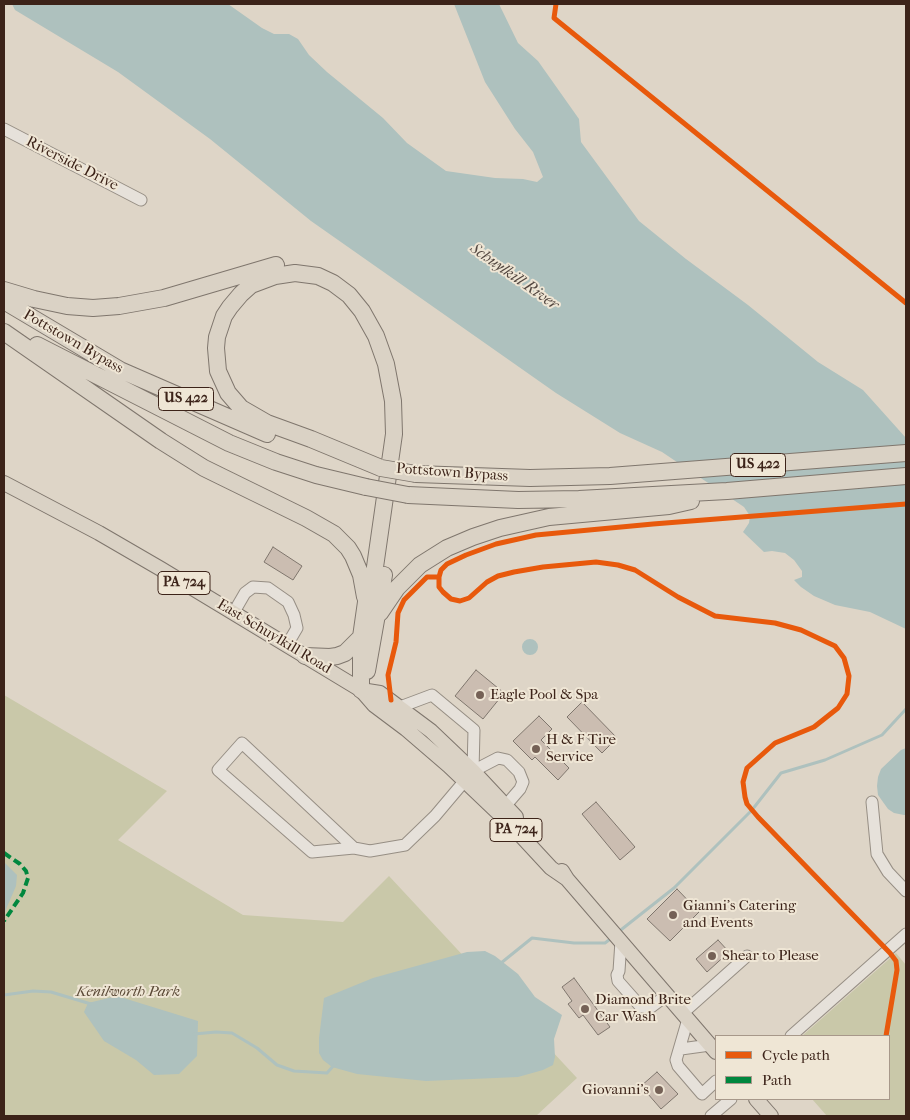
<!DOCTYPE html>
<meta charset="utf-8">
<style>
body{margin:0}
#map{position:relative;width:910px;height:1120px;overflow:hidden;background:#ded5c7;font-family:"IM FELL French Canon",serif}
canvas{display:block}
.frame{position:absolute;inset:0;border:5px solid #3c2319;pointer-events:none}
.legend{position:absolute;left:715px;top:1035px;width:175px;height:65px;box-sizing:border-box;background:#efe6d5;border:1px solid #a7988a;margin:0;padding:6px 9px;list-style:none;font-size:15px;color:#3c2319}
.legend li{display:flex;align-items:center;gap:10px;height:25px}
.legend b{width:25px;border:1px solid #a7988a}
</style>
<div id="map">
<canvas width="910" height="1120"></canvas>
<div class="frame"></div>
<ul class="legend">
<li><b style="height:6px;background:#e8590c"></b>Cycle path</li>
<li><b style="height:6px;background:#00873e"></b>Path</li>
</ul>
</div>
<script>
const context = document.querySelector('canvas').getContext('2d');
context.lineJoin = 'round';
function fill(path, color) {
  context.fillStyle = color;
  context.fill(path, 'evenodd');
}
function shape(rows) {
  const path = new Path2D();
  for (const r of rows) {
    if (r.length === 3) {
      path.moveTo(r[0] + r[2], r[1]);
      path.arc(r[0], r[1], r[2], 0, 2 * Math.PI);
      continue;
    }
    path.moveTo(r[0], r[1]);
    for (let i = 2; i < r.length; i += 2) path.lineTo(r[i], r[i + 1]);
  }
  return path;
}
function stroke(path, color, width, dash) {
  context.strokeStyle = color;
  context.lineWidth = width;
  context.lineCap = dash ? 'butt' : 'round';
  context.setLineDash(dash || []);
  context.stroke(path);
}
function write(font, color, halo, rows, align = 'center') {
  context.font = font + ' "IM FELL French Canon",serif';
  context.lineWidth = 4;
  context.setLineDash([]);
  context.textBaseline = 'middle';
  context.strokeStyle = halo;
  context.fillStyle = color;
  for (const [text, x, y, turn = 0] of rows) {
    context.save();
    context.translate(x, y);
    context.rotate((+turn || 0) * Math.PI / 180);
    context.textAlign = isNaN(turn) ? turn : align;
    if (halo) context.strokeText(text, 0, 0);
    context.fillText(text, 0, 0);
    context.restore();
  }
}
const green = shape([
 [4,695,167,791,118,840,243,915,343,922,389,876,577,1078,536,1116,4,1116],
 [896,953,906,965,906,1116,827,1116,812,1099,889,1099,889,1036,802,1036]
]);
const water = shape([
 [12,4,228,4,262,28,274,34,289,34,298,39,309,55,327,72,383,118,407,143,446,171,495,178,523,179,537,182,543,177,533,152,515,129,485,82,454,4,499,4,518,43,538,61,579,119,581,142,639,221,686,259,748,305,818,362,863,390,906,438,906,629,870,612,835,605,814,596,801,587,794,580,802,577,802,571,794,560,785,553,772,551,764,552,743,532,749,523,750,516,744,507,662,452,620,433,556,393,311,221,210,139,118,72,15,10],
 [530,647,8],
 [906,748,906,815,904,815,894,813,888,809,878,795,877,786,878,777,881,769,901,750],
 [4,862,17,875,16,886,4,914],
 [485,951,495,956,518,974,535,997,562,1015,554,1039,555,1057,553,1065,543,1070,518,1077,426,1081,357,1074,332,1067,323,1060,319,1053,319,1038,324,998,373,978,467,952],
 [117,996,198,1021,197,1056,179,1074,154,1075,136,1060,104,1041,84,1012,88,1003]
]);
const stream = shape([
 [617,933,674,888,752,810,781,773,825,760,882,735,906,709],
 [501,963,532,938,574,943,605,943,613,937],
 [4,995,33,991,51,992,91,1004],
 [194,1034,216,1032,232,1033,257,1048,277,1065,294,1071,327,1073,335,1064]
]);
const building = shape([
 [273,547,302,566,293,580,264,562,273,547],
 [476,670,504,693,483,719,455,696,476,670],
 [582,702,617,738,602,753,567,717,582,702],
 [539,716,552,729,541,740,569,768,558,780,535,757,532,760,513,741,539,716],
 [596,802,635,847,620,860,582,814,596,802],
 [677,889,699,912,670,941,647,919,677,889],
 [718,940,729,952,707,972,696,959,718,940],
 [574,978,610,1027,598,1035,583,1015,579,1018,568,1004,572,1001,562,987,574,978],
 [657,1072,678,1094,661,1109,641,1086,657,1072]
]);
const minor = shape([
 [4,129,141,200],
 [234,612,245,593,253,587,268,588,288,602,294,615,297,628,287,645],
 [400,707,432,695,474,730,473,771],
 [872,802,877,854,888,872,906,891],
 [354,848,312,852,218,770,242,743,354,848,370,851,405,845,435,816,473,771,498,758,507,760,519,772,523,782,520,789,501,811],
 [621,941,619,971,617,975,618,981,641,1007,651,1007,667,995],
 [683,1013,747,956],
 [688,1019,676,1060,678,1066,702,1094,716,1081],
 [791,1036,906,934],
 [681,1049,710,1045],
 [711,1116,731,1099]
]);
const major = shape([
 [4,483,99,533,161,569,361,690,374,705,406,729,449,766,513,827,551,868,567,879],
 [361,690,380,693,431,731,473,771,516,817],
 [562,871,567,879,716,1052],
 [756,1099,771,1116]
]);
const highway = shape([
 [4,290,34,299,67,306,93,308,119,306,164,298,276,265],
 [4,301,120,370,267,434],
 [4,332,161,441,204,468,306,518,334,534,348,548,353,556,361,575,365,597],
 [37,345,229,443,276,462,316,475,366,487],
 [416,474,530,478,610,476,906,453],
 [408,495,518,500,579,499,727,491,906,476],
 [380,613,397,588,420,565,447,548,473,537,500,528,549,517,669,506,691,501],
 [305,656,330,657,337,656,345,653,361,637],
 [367,671,384,575],
 [361,690,361,637,366,602,372,588,394,434,393,401,386,364,376,336,362,311,349,295,333,283,318,276,295,273,275,276,251,285,241,294,230,307,224,316,217,337,216,348,218,371,228,393,241,408,267,423,311,439,381,468]
]);
const highwayBridge = shape([
 [381,468,416,474],
 [366,487,408,495]
]);
const quiet = shape([
 [4,853,20,864,26,871,28,878,23,893,4,921]
]);
const cycleway = shape([
 [556,4,554,18,906,303],
 [391,700,388,675,396,642,398,613,404,600,427,577,439,577],
 [886,1036,897,970,896,961,890,953,758,817,747,804,745,797,743,782,747,768,775,743,814,727,838,708,847,694,849,676,844,658,835,646,801,630,775,623,715,616,678,597,635,570,618,565,596,562,543,567,514,572,498,576,487,582,469,598,460,601,451,599,443,592,439,587,439,577,441,570,447,564,466,555,496,544,536,535,653,524,906,504]
]);
const markers = [
 [480,695,5,"#756156"],
 [536,749,5,"#756156"],
 [673,915,5,"#756156"],
 [712,956,5,"#756156"],
 [585,1009,5,"#756156"],
 [659,1090,5,"#756156"]
];
const shields = [
 [186,399,55],
 [758,465,55],
 [184,583,52],
 [516,830,52]
];
const shieldNames = [
 ["US 422",186,399],
 ["US 422",758,465],
 ["PA 724",184,583],
 ["PA 724",516,830]
];
const streetNames = [
 ["Riverside Drive",72,164,27],
 ["Pottstown Bypass",73,342,30],
 ["Pottstown Bypass",452,473,4],
 ["East Schuylkill Road",274,637,31]
];
const poiNames = [
 ["Eagle Pool & Spa",490,695],
 ["H & F Tire",546,740],
 ["Service",546,757],
 ["Gianni’s Catering",683,906],
 ["and Events",683,923],
 ["Shear to Please",722,956],
 ["Diamond Brite",595,1000],
 ["Car Wash",595,1017],
 ["Giovanni’s",649,1090,"right"]
];
const parkNames = [
 ["Kenilworth Park",128,992]
];
const waterNames = [
 ["Schuylkill River",514,277,35]
];
fill(green, '#c9c8a9');
fill(water, '#aec1be');
stroke(stream, '#aec1be', 3);
fill(building, '#cbbdb1');
stroke(building, '#7f766d', 1);
stroke(minor, '#968e84', 13);
stroke(major, '#7f766d', 16);
stroke(highway, '#7f766d', 18);
stroke(minor, '#e6e1da', 11);
stroke(major, '#dad2c5', 14);
stroke(highway, '#dad2c5', 16);
stroke(highwayBridge, '#7f766d', 18, []);
stroke(highwayBridge, '#dad2c5', 16);
stroke(quiet, '#00873e', 4, [8, 4]);
stroke(cycleway, '#e8590c', 5);
for (const [x, y, r, color] of markers) {
  const dot = new Path2D();
  dot.arc(x, y, r, 0, 2 * Math.PI);
  context.fillStyle = color;
  context.fill(dot);
  stroke(dot, '#efe6d5', 2);
}
for (const [x, y, w] of shields) {
  const box = new Path2D();
  box.roundRect(x - w / 2, y - 11.5, w, 23, 4);
  context.fillStyle = '#efe6d5';
  context.fill(box);
  stroke(box, '#3c2319', 1);
}
write('bold 14px', '#3c2319', null, shieldNames);
write('15px', '#3c2319', '#efe6d5', streetNames);
write('15px', '#3c2319', '#efe6d5', poiNames, 'left');
write('italic 15px', '#5b4a37', '#efe6d5', parkNames);
write('italic 16px', '#544841', '#efe6d5', waterNames);
</script>
